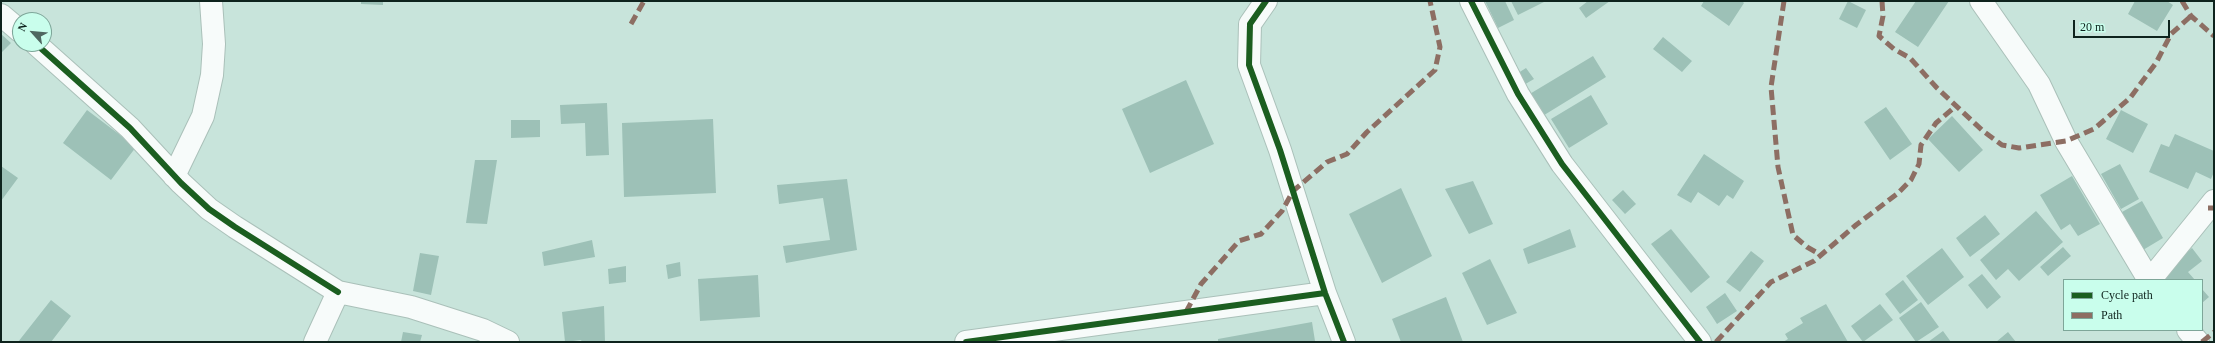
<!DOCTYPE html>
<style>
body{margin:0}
#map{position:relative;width:2215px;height:343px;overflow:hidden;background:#c8e4db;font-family:Georgia,serif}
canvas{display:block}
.frame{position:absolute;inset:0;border:2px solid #0e231d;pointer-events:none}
.legend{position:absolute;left:2063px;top:279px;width:140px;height:52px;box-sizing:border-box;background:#c9feec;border:1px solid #7ea699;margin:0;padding:5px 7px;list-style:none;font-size:12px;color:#0e231d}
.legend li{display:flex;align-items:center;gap:8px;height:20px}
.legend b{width:20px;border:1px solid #7ea699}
.north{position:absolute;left:12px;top:12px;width:40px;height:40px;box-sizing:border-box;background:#c9feec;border:1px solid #7ea699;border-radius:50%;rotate:297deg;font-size:11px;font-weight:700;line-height:16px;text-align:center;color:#0e231d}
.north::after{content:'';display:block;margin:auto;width:14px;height:18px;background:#4f6760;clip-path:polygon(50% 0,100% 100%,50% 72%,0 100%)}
.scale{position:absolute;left:2073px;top:20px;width:97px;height:18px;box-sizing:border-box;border:2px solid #0e231d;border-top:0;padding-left:5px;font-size:12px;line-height:14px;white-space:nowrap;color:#0e231d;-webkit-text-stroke:3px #c9feec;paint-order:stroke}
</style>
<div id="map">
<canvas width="2215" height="343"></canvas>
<div class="frame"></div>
<ul class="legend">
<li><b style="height:5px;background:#1b5e20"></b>Cycle path</li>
<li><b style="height:5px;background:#8d6e63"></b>Path</li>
</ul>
<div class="north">N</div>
<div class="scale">20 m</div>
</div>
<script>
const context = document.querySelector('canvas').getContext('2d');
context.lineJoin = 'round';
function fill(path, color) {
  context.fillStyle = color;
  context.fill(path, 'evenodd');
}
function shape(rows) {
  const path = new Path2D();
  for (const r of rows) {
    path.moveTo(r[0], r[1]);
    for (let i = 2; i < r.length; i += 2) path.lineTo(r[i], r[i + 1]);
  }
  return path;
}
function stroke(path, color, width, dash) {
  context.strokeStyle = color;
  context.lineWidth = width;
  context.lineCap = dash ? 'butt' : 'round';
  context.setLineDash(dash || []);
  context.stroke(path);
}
const building = shape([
 [361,1,383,1,383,5,361,4],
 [1485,1,1505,1,1514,20,1498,28],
 [1511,1,1546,1,1518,15],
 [1588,1,1610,1,1586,18,1579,8],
 [1704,1,1742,1,1744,3,1729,26,1701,6],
 [1848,1,1866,10,1857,28,1839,19],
 [1916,1,1949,1,1918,47,1895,32],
 [2135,1,2167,1,2173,5,2157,31,2128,14],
 [1,34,11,43,1,53],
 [1663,37,1692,61,1682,72,1653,49],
 [1593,56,1606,77,1541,117,1528,95],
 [1526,68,1534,79,1522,86,1515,75],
 [1186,80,1214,144,1150,173,1122,109],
 [1591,95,1608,124,1569,148,1551,119],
 [607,103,609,155,586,156,585,123,561,124,560,105],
 [1886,107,1912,144,1890,160,1864,122],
 [87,110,136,147,111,180,63,143],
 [2121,110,2148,124,2133,153,2106,139],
 [1952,116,1983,150,1959,172,1928,139],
 [713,119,716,193,624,197,622,123],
 [511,120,540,120,540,137,511,138],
 [2175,134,2214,151,2214,172,2211,179,2196,172,2188,189,2149,172,2161,144,2169,147],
 [1704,154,1744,181,1733,199,1727,195,1719,206,1698,192,1691,203,1677,195],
 [475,160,497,160,487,224,466,223],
 [2120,164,2139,199,2121,209,2101,174],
 [1,166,18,178,1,201],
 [2072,176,2100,224,2078,236,2070,224,2061,230,2040,195],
 [847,179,857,250,786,263,783,246,830,240,823,198,779,204,777,185],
 [1473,181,1493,224,1469,234,1445,189],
 [1401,188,1432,256,1382,283,1349,214],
 [1623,190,1636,204,1625,214,1612,200],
 [2142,201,2163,238,2143,250,2122,212],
 [2036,211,2063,242,2019,281,2008,269,1996,280,1980,260],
 [1985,215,2000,234,1970,257,1956,238],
 [1570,229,1576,247,1528,264,1523,249],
 [1671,229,1710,277,1691,293,1651,244],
 [592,240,595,257,544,266,542,252],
 [2063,247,2071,256,2048,276,2040,267],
 [1942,248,1964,277,1928,305,1906,276],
 [2192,248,2202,261,2188,272,2195,280,2163,280,2159,275],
 [1751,251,1764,261,1740,292,1726,282],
 [420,253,439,256,431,295,413,291],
 [1490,259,1517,313,1487,325,1462,273],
 [680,262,681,276,668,279,666,265],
 [626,266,626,282,609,284,608,269],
 [1982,274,2001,297,1987,309,1968,285],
 [758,275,760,317,700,321,698,279],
 [1903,280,1918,300,1900,314,1885,294],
 [2202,289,2209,297,2202,303],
 [1725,293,1737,311,1717,324,1706,307],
 [1446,297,1463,342,1401,342,1392,319],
 [51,300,71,316,51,342,18,342],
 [1921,302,1939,327,1916,342,1899,318],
 [1826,304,1848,342,1783,342,1788,339,1785,334,1803,323,1800,318],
 [1880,304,1893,320,1863,342,1851,326],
 [604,306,605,342,582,342,581,340,565,342,562,312],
 [1312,322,1315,341,1218,342,1218,339],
 [1943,331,1951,342,1928,342],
 [403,332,422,335,420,342,401,342],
 [2008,332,2016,342,1996,342]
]);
const minor = shape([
 [1266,1,1250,24,1249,65,1280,150,1325,293,1344,342],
 [1471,1,1518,94,1562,164,1700,342],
 [1981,1,2039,84,2066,141,2149,280],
 [1,15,20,31],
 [36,44,130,128,181,183,209,209,235,227,338,292],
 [174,176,203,116,212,75,214,44,211,1],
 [2150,280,2214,201],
 [2188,330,2198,342],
 [315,342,338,292,411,307,483,330,508,342],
 [966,342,1325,293]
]);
const quiet = shape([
 [1784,1,1771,87,1778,167,1793,235,1807,247,1821,255],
 [1882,1,1883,16,1879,36,1894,49,1910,58,1937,88,1983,131,2002,145,2019,148,2066,141,2094,129,2130,98,2156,63,2171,34,2191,16],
 [2182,1,2191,16,2214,36],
 [631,24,644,1],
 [2208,208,2214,208],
 [1186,312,1201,284,1239,241,1261,234,1282,211,1293,191,1327,162,1347,154,1367,132,1435,70,1440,47,1430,1],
 [1716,342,1771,282,1814,261,1856,225,1897,194,1911,180,1919,164,1921,145,1936,123,1956,106],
 [2202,342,2214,332]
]);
const cycleway = shape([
 [1266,1,1250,24,1249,65,1280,150,1325,293,1344,342],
 [1471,1,1518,94,1562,164,1700,342],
 [36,44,130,128,181,183,209,209,235,227,338,292],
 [966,342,1325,293]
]);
fill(building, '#9dc1b7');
stroke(minor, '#aac0b9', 24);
stroke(minor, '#f7fbfa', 22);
stroke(quiet, '#8d6e63', 5, [10, 5]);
stroke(cycleway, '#1b5e20', 6);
</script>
